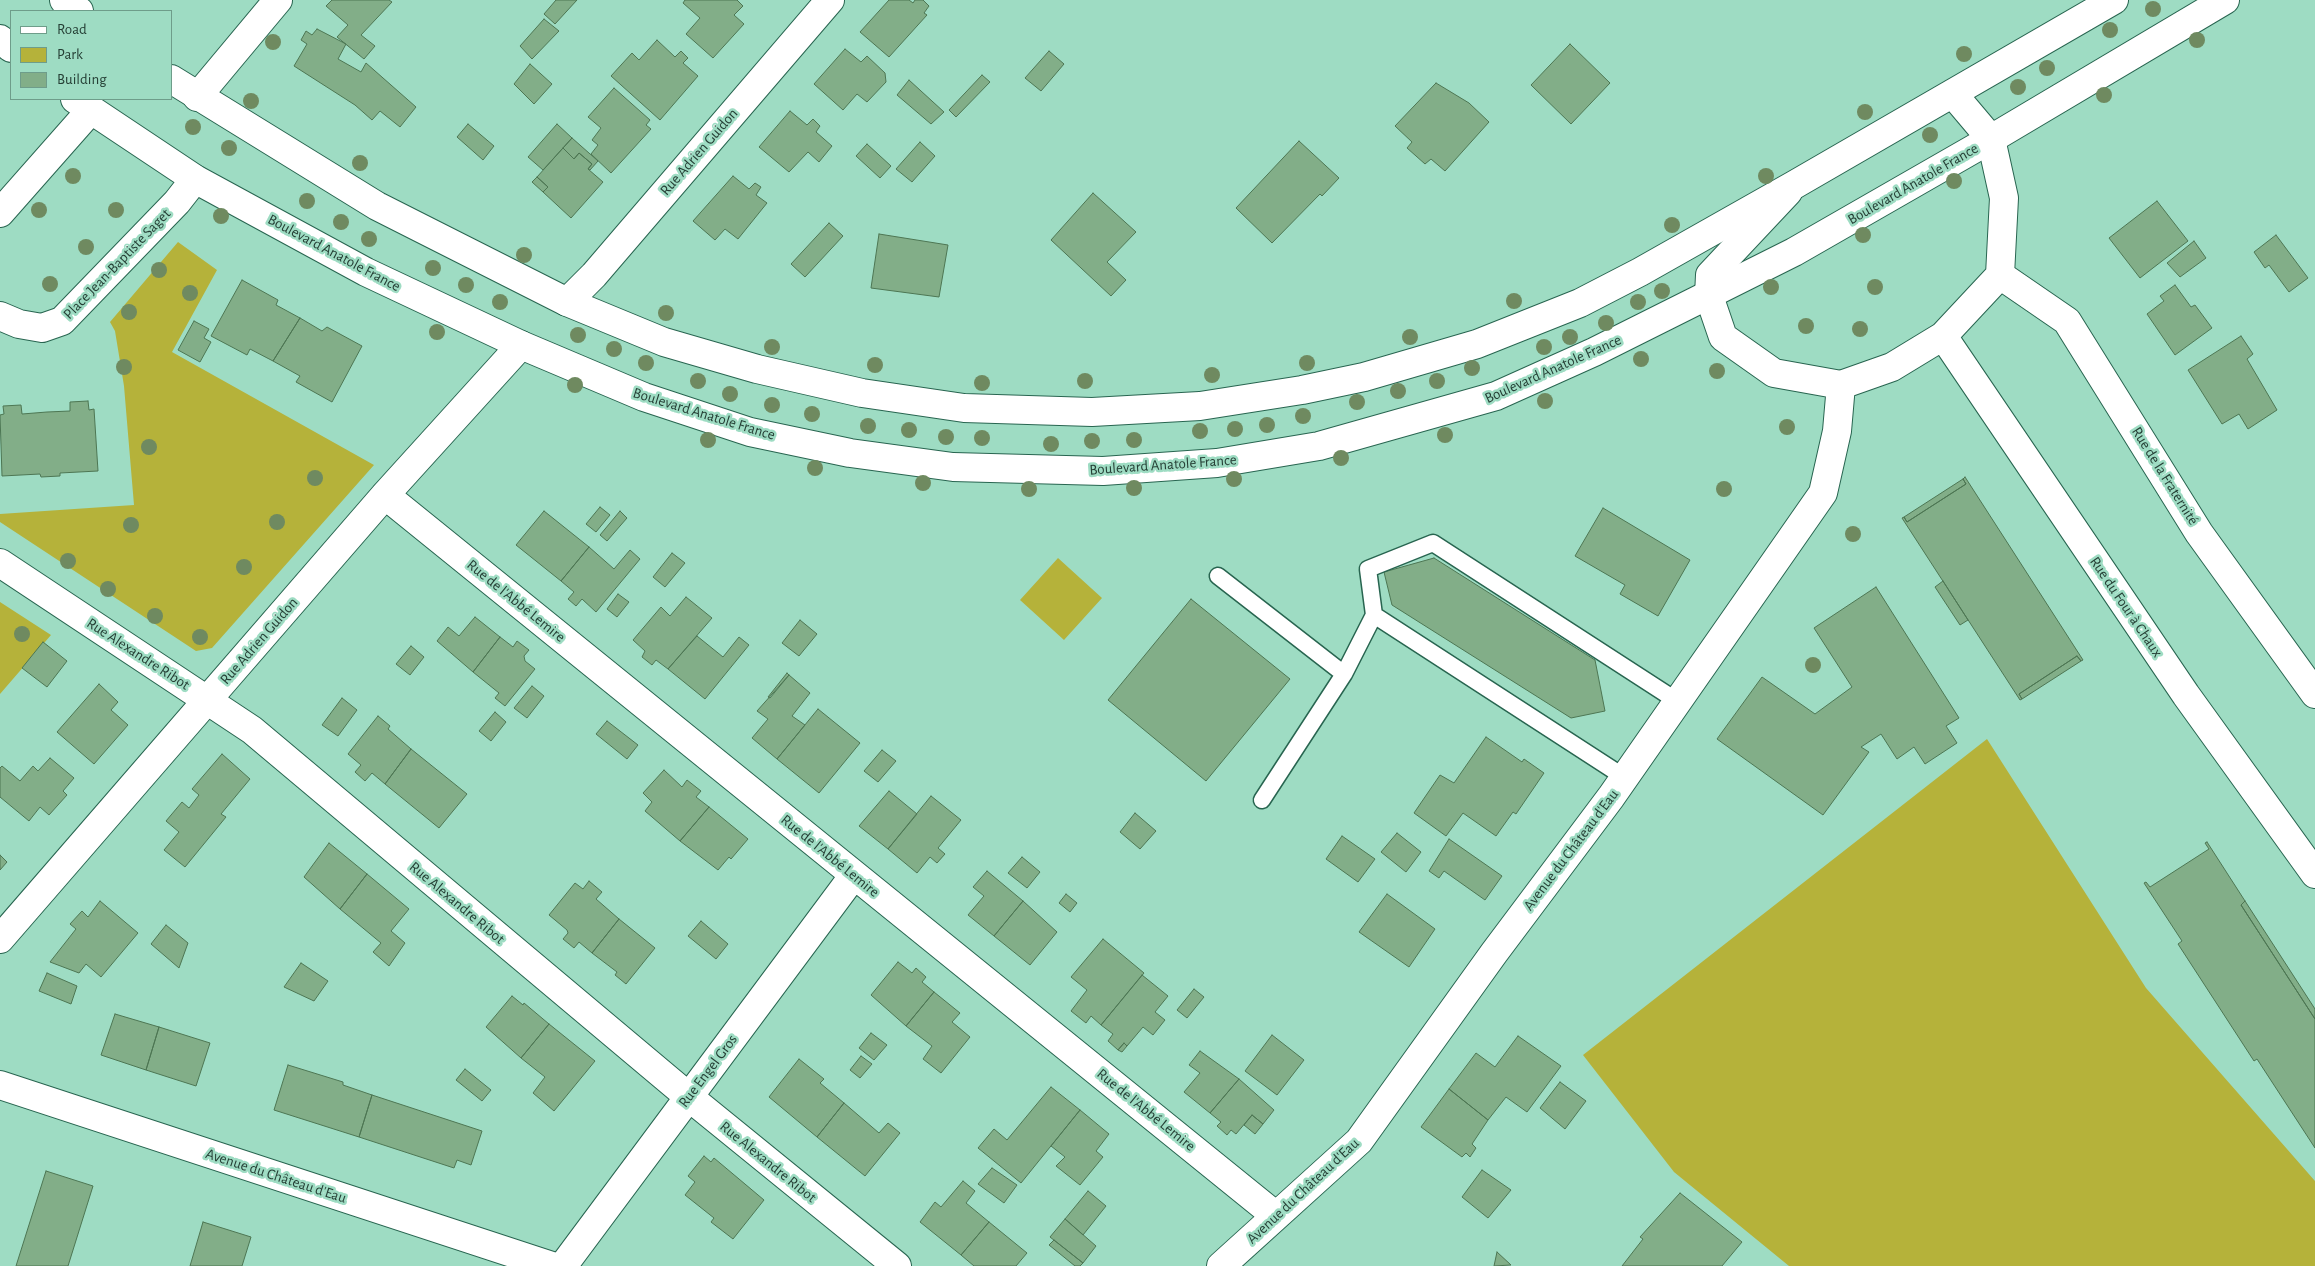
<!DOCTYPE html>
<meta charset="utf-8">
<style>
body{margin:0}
#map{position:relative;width:2315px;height:1266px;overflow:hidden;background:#9edcc3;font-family:"Alegreya Sans",sans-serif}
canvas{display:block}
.legend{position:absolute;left:10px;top:10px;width:162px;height:90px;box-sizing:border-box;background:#9edcc3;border:1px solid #6e9d8a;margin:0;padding:6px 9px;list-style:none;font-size:15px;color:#253f35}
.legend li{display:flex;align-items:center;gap:10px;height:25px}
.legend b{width:25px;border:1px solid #6e9d8a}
</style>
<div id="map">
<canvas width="2315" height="1266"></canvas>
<ul class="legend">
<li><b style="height:6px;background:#fff"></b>Road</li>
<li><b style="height:14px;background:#b5b23a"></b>Park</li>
<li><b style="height:14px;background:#82ae88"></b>Building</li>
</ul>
</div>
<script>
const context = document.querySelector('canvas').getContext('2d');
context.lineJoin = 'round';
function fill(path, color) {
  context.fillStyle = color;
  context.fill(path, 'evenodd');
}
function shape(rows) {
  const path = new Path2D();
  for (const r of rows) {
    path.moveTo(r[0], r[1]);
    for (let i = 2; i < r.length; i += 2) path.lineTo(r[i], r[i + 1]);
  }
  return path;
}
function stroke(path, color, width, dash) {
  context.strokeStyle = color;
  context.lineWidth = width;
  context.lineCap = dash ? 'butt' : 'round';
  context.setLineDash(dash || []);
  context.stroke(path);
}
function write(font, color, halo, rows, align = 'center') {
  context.font = font + ' "Alegreya Sans",sans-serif';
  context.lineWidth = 5;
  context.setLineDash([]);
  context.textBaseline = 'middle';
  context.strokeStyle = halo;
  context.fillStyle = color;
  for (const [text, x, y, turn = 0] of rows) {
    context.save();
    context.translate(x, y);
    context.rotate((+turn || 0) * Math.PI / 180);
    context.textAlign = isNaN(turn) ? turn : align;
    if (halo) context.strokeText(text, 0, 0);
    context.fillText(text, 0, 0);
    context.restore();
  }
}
const green = shape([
 [178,242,217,270,172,352,374,465,212,648,196,651,0,522,0,514,134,505,124,386,115,331,110,322],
 [1058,558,1102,598,1064,640,1020,600],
 [0,602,51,635,0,694],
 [1987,739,2146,988,2315,1181,2315,1266,1789,1266,1674,1172,1583,1055]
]);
const building = shape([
 [332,0,389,0,392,2,361,35,375,46,364,59,337,37,348,25,326,6,332,0],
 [556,0,577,0,555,24,544,14,556,0],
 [685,0,737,0,743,6,734,15,744,24,713,58,686,34,700,18,683,3,685,0],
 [889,0,909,0,913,3,915,0,923,0,929,6,924,13,927,15,889,57,860,32,889,0],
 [544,19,559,31,532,59,520,46,544,19],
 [317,29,346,44,338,59,361,72,366,63,416,107,400,127,380,111,372,120,355,105,294,66,307,44,301,40,306,31,312,35,317,29],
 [657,40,675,57,681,51,688,58,683,63,698,76,660,120,611,76,632,53,639,60,657,40],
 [1570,44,1610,83,1571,124,1531,85,1570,44],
 [845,49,861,62,867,56,885,73,886,82,867,102,857,94,843,110,814,84,845,49],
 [1049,51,1064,64,1041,91,1025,78,1049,51],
 [530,64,552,84,534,104,514,84,530,64],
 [982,75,990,82,956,117,949,110,982,75],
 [909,80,944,112,931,124,897,95,909,80],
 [1436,83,1469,103,1489,122,1445,171,1431,159,1425,164,1407,148,1412,142,1395,126,1436,83],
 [614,88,650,120,646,125,651,129,611,173,591,154,598,145,592,140,601,128,588,117,614,88],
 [790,111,807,125,813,119,820,126,816,132,832,146,819,162,808,152,789,172,759,147,790,111],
 [468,124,494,146,483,160,457,137,468,124],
 [557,124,572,138,543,170,528,157,557,124],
 [572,138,598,161,590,170,588,169,592,164,579,153,574,159,563,148,572,138],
 [1299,141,1339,178,1322,196,1320,194,1272,243,1236,208,1299,141],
 [920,142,935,156,912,182,896,169,920,142],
 [867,144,891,166,880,178,856,156,867,144],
 [563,148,574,159,579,153,592,164,588,169,603,182,571,218,543,192,548,187,537,177,563,148],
 [733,176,749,189,755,183,761,187,756,195,767,203,738,239,725,229,715,240,693,221,733,176],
 [537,177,548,187,543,192,532,182,537,177],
 [1093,193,1136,232,1107,262,1126,280,1111,296,1051,240,1093,193],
 [2157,201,2188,241,2140,278,2109,238,2157,201],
 [829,223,843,236,805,277,791,264,829,223],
 [879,234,948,245,939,297,871,288,879,234],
 [2276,235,2308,278,2289,292,2269,265,2265,268,2254,252,2276,235],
 [2194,241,2206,258,2180,277,2167,263,2194,241],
 [242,280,278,300,276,305,300,318,273,361,250,349,247,355,211,336,242,280],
 [2175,285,2191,307,2195,305,2212,328,2175,355,2147,314,2164,301,2160,296,2175,285],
 [300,318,322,331,327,327,362,346,332,402,296,382,300,376,273,361,300,318],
 [194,321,209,329,204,338,211,342,200,362,178,350,194,321],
 [2241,336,2253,354,2247,359,2277,410,2248,429,2239,414,2222,424,2188,370,2241,336],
 [88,401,89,410,94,409,98,471,60,473,60,476,41,477,40,474,2,476,0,415,4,414,3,406,21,405,22,414,47,412,70,411,70,402,88,401],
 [1965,477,2083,660,2081,661,2077,656,2019,694,2022,699,2020,700,1902,518,1904,517,1907,522,1966,484,1963,479,1965,477],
 [1963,479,1966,484,1907,522,1904,517,1963,479],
 [600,507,610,515,596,532,586,524,600,507],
 [1603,508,1690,560,1658,616,1620,594,1625,585,1575,556,1603,508],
 [544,511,589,547,561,581,516,545,544,511],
 [620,511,627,518,607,541,600,535,620,511],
 [589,547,614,569,630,550,640,559,596,612,582,599,576,606,568,599,574,592,561,581,589,547],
 [672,553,685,563,665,587,653,577,672,553],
 [1434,558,1595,660,1605,711,1571,718,1392,605,1384,572,1434,558],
 [1943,581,1968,620,1960,625,1935,587,1943,581],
 [1876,587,1959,718,1946,726,1957,743,1925,764,1914,747,1897,759,1881,734,1861,747,1869,752,1823,815,1717,739,1762,677,1815,714,1852,687,1814,628,1876,587],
 [618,594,629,602,617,617,607,609,618,594],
 [686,597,712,618,668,669,656,660,652,665,642,657,645,651,633,640,661,607,670,616,686,597],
 [1191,599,1290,679,1206,781,1108,700,1191,599],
 [475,617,500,637,473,672,437,641,448,627,459,636,475,617],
 [800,620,817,634,799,656,782,643,800,620],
 [697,636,723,657,739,637,749,645,705,699,668,669,697,636],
 [500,637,513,647,517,641,529,650,524,656,525,661,535,669,505,706,495,698,499,693,473,672,500,637],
 [43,642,67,661,47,687,22,668,43,642],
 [411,646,424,657,410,675,396,664,411,646],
 [2077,656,2081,661,2022,699,2019,694,2077,656],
 [787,673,789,675,770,698,768,697,787,673],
 [789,675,810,693,792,716,805,725,777,759,752,738,768,719,757,711,789,675],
 [99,684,118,702,111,710,128,725,94,764,57,732,99,684],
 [532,686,544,696,527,718,514,708,532,686],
 [342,698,357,710,338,736,322,725,342,698],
 [818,709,860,743,819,793,777,759,818,709],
 [495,712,506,722,491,741,479,731,495,712],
 [378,716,390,726,388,729,411,749,385,784,372,773,365,781,355,772,361,765,348,754,378,716],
 [607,721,638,745,627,759,596,734,607,721],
 [1486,737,1522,762,1524,759,1544,773,1516,814,1513,812,1496,836,1463,813,1446,836,1414,813,1440,775,1454,783,1486,737],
 [411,749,467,794,439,828,385,784,411,749],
 [882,750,896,761,878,782,864,771,882,750],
 [222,754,250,779,221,814,226,817,185,867,164,850,179,832,166,821,182,802,189,808,199,795,192,789,222,754],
 [50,758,74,778,63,791,67,795,49,815,40,807,29,821,0,797,0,768,2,766,20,781,33,766,38,771,50,758],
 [664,770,682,787,687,780,701,791,696,797,709,807,680,841,645,811,652,802,643,793,664,770],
 [889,791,917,814,888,849,859,826,889,791],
 [931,796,961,820,938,848,945,854,937,863,930,857,917,873,888,849,931,796],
 [709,807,748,839,731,859,729,857,718,870,680,841,709,807],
 [1135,813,1156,831,1140,849,1120,832,1135,813],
 [1397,833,1421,852,1406,872,1381,852,1397,833],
 [1342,836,1375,859,1358,882,1326,859,1342,836],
 [1449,839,1502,876,1485,900,1444,871,1439,878,1429,871,1449,839],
 [2207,842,2245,901,2241,905,2315,1019,2315,1148,2257,1059,2254,1061,2178,944,2182,941,2144,883,2146,882,2150,887,2209,849,2205,843,2207,842],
 [329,843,367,874,340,909,304,877,329,843],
 [0,855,7,862,0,870,0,855],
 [1022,857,1040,872,1027,888,1008,873,1022,857],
 [987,871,1023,901,994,936,968,915,984,896,973,887,987,871],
 [367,874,409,909,391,931,405,943,389,966,373,952,381,943,340,909,367,874],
 [589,881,602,892,596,899,619,919,592,953,579,942,574,948,563,939,568,933,567,930,549,915,575,883,583,889,589,881],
 [1066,894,1077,903,1070,912,1059,903,1066,894],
 [1387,894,1435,929,1409,967,1359,932,1387,894],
 [100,901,138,933,101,977,86,964,79,973,50,962,76,929,70,924,82,911,88,917,100,901],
 [1023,901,1057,932,1030,965,994,936,1023,901],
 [2245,901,2315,1009,2315,1019,2241,905,2245,901],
 [619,919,655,948,626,984,615,975,617,972,592,953,619,919],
 [701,921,728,944,716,959,688,936,701,921],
 [166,925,188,943,179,968,151,944,166,925],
 [1103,939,1144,973,1101,1025,1091,1016,1086,1023,1071,1011,1087,990,1071,977,1103,939],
 [898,962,912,973,916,968,926,977,922,982,934,992,906,1026,871,995,898,962],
 [301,963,328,981,314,1001,284,987,301,963],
 [47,973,77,986,71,1004,39,991,47,973],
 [1142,975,1168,996,1155,1012,1165,1020,1153,1035,1143,1027,1127,1046,1124,1043,1118,1050,1108,1041,1113,1034,1101,1025,1142,975],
 [1194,989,1204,997,1187,1018,1177,1010,1194,989],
 [934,992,960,1013,952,1022,970,1037,941,1073,923,1059,932,1046,906,1026,934,992],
 [512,996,523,1005,524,1003,549,1024,521,1058,486,1027,512,996],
 [115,1014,159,1027,146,1070,101,1055,115,1014],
 [549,1024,595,1061,554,1111,533,1093,545,1077,521,1058,549,1024],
 [159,1027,210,1043,196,1086,146,1070,159,1027],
 [871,1033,887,1045,874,1060,859,1048,871,1033],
 [1272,1035,1304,1060,1277,1095,1245,1071,1272,1035],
 [1518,1036,1561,1066,1527,1112,1506,1097,1488,1120,1449,1089,1476,1053,1495,1067,1518,1036],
 [1124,1043,1127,1046,1122,1052,1118,1050,1124,1043],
 [1200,1051,1239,1079,1210,1113,1184,1092,1200,1073,1189,1065,1200,1051],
 [861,1056,872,1064,860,1078,850,1070,861,1056],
 [799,1059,824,1079,820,1083,844,1103,817,1137,769,1097,799,1059],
 [288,1065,343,1082,343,1085,372,1095,359,1137,274,1110,288,1065],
 [465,1069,491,1090,482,1101,456,1080,465,1069],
 [1239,1079,1274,1110,1263,1124,1252,1115,1236,1134,1231,1130,1227,1135,1217,1126,1221,1122,1210,1113,1239,1079],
 [1560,1082,1586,1101,1565,1129,1540,1108,1560,1082],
 [1051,1087,1080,1110,1021,1183,978,1148,994,1129,1007,1140,1051,1087],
 [1449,1089,1488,1120,1472,1144,1476,1148,1470,1157,1466,1153,1462,1157,1421,1127,1449,1089],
 [372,1095,482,1131,471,1165,457,1160,454,1168,359,1137,372,1095],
 [844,1103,879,1133,888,1123,900,1133,865,1176,817,1137,844,1103],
 [1080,1110,1109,1134,1096,1151,1103,1157,1080,1185,1056,1166,1065,1157,1051,1146,1080,1110],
 [1252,1115,1263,1124,1255,1134,1244,1125,1252,1115],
 [704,1156,711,1162,714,1158,764,1200,733,1239,711,1222,714,1218,685,1195,695,1182,688,1176,704,1156],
 [992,1168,1017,1185,1004,1203,978,1184,992,1168],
 [1482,1170,1511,1190,1488,1218,1462,1197,1482,1170],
 [46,1171,93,1186,68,1266,16,1266,46,1171],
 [963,1181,975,1191,966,1203,989,1222,961,1255,920,1222,935,1202,941,1207,963,1181],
 [1088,1191,1106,1206,1083,1235,1065,1219,1088,1191],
 [1680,1193,1742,1242,1722,1266,1622,1266,1643,1239,1640,1237,1680,1193],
 [1065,1219,1096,1246,1083,1263,1050,1237,1065,1219],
 [203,1222,251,1237,242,1266,190,1266,203,1222],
 [989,1222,1027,1253,1016,1266,974,1266,961,1255,989,1222],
 [1054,1240,1083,1263,1080,1266,1075,1266,1049,1245,1054,1240],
 [1497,1252,1511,1265,1494,1266,1497,1252]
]);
const lane = shape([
 [1218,576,1344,674],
 [1374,615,1368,569,1433,543,1677,701],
 [1262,800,1344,674,1374,615,1624,777]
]);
const street = shape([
 [197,97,278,0],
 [1788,192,1710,275,1709,296,1723,337,1774,373,1841,385,1892,367,1943,336,2000,275,2004,198,1991,139,1953,94],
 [0,213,90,111],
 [2000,275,2067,321,2199,533,2315,694],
 [567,302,594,275,830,0],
 [0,316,19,324,42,328,62,321,177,202,195,179],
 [1943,336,2186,695,2315,874],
 [385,495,1276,1216],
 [0,563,252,730,689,1097,897,1266],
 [0,939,385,495,521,345],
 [0,1085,552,1266],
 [563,1266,854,875],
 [1221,1266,1359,1141,1494,953,1611,797,1823,493,1837,431,1841,385]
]);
const primary = shape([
 [64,0,79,11],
 [0,39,11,48],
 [171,79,377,206,567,302,664,342,757,369,862,393,964,408,1092,412,1200,406,1302,390,1364,377,1477,344,1580,303,1640,272,1794,185,2114,0],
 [75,99,195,179,366,272,521,345,644,397,750,432,850,453,953,467,1103,471,1217,463,1319,446,1496,396,1594,352,1794,252,1991,139,2225,0]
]);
const trees = [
 [2153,9],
 [2110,30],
 [2197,40],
 [273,42],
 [1964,54],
 [2047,68],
 [2018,87],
 [2104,95],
 [251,101],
 [1865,112],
 [193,127],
 [1930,135],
 [229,148],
 [360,163],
 [73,176],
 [1766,176],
 [1954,181],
 [307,201],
 [39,210],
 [116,210],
 [221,216],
 [341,222],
 [1672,225],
 [1863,235],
 [369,239],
 [86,247],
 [524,255],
 [433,268],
 [159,270],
 [50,284],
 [466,285],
 [1771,287],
 [1875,287],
 [1662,291],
 [190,293],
 [1514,301],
 [500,302],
 [1638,302],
 [129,312],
 [666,313],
 [1606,323],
 [1806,326],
 [1860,329],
 [437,332],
 [578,335],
 [1410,337],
 [1570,337],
 [772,347],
 [1544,347],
 [614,349],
 [1641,359],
 [646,363],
 [1307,363],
 [875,365],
 [124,367],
 [1472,368],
 [1717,371],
 [1212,375],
 [698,381],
 [1085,381],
 [1437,381],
 [982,383],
 [575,385],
 [1398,391],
 [730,394],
 [1545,401],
 [1357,402],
 [772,405],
 [812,414],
 [1303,416],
 [1267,425],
 [868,426],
 [1787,427],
 [1235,429],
 [909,430],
 [1200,431],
 [1445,435],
 [946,437],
 [982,438],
 [708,440],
 [1134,440],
 [1092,441],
 [1051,444],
 [149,447],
 [1341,458],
 [815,468],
 [315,478],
 [1234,479],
 [923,483],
 [1134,488],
 [1029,489],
 [1724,489],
 [277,522],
 [131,525],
 [1853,534],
 [68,561],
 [244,567],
 [108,589],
 [155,616],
 [22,634],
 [200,637],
 [1813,665]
];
const streetNames = [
 ["Rue Adrien Guidon",699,152,-49],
 ["Boulevard Anatole France",1913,184,-30],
 ["Boulevard Anatole France",334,253,28],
 ["Place Jean-Baptiste Saget",117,264,-46],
 ["Boulevard Anatole France",1553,369,-24],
 ["Boulevard Anatole France",704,414,17],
 ["Boulevard Anatole France",1163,465,-4],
 ["Rue de la Fraternité",2165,476,58],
 ["Rue de l'Abbé Lemire",516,601,39],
 ["Rue du Four à Chaux",2126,607,56],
 ["Rue Adrien Guidon",259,641,-49],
 ["Rue Alexandre Ribot",138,654,33],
 ["Avenue du Château d'Eau",1571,850,-53],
 ["Rue de l'Abbé Lemire",830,856,39],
 ["Rue Alexandre Ribot",457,903,40],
 ["Rue Engel Gros",708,1071,-53],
 ["Rue de l'Abbé Lemire",1146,1110,39],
 ["Rue Alexandre Ribot",768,1162,39],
 ["Avenue du Château d'Eau",276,1176,18],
 ["Avenue du Château d'Eau",1303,1191,-43]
];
fill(green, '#b5b23a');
fill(building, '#82ae88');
stroke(building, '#4d7653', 1);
stroke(lane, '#286550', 19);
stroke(street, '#286550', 30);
stroke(primary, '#286550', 30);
stroke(lane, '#fff', 16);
stroke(street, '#fff', 28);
stroke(primary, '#fff', 28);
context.fillStyle = '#6f8a60';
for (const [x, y] of trees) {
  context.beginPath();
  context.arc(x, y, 8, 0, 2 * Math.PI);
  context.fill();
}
write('15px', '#253f35', '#9edcc3', streetNames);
</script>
